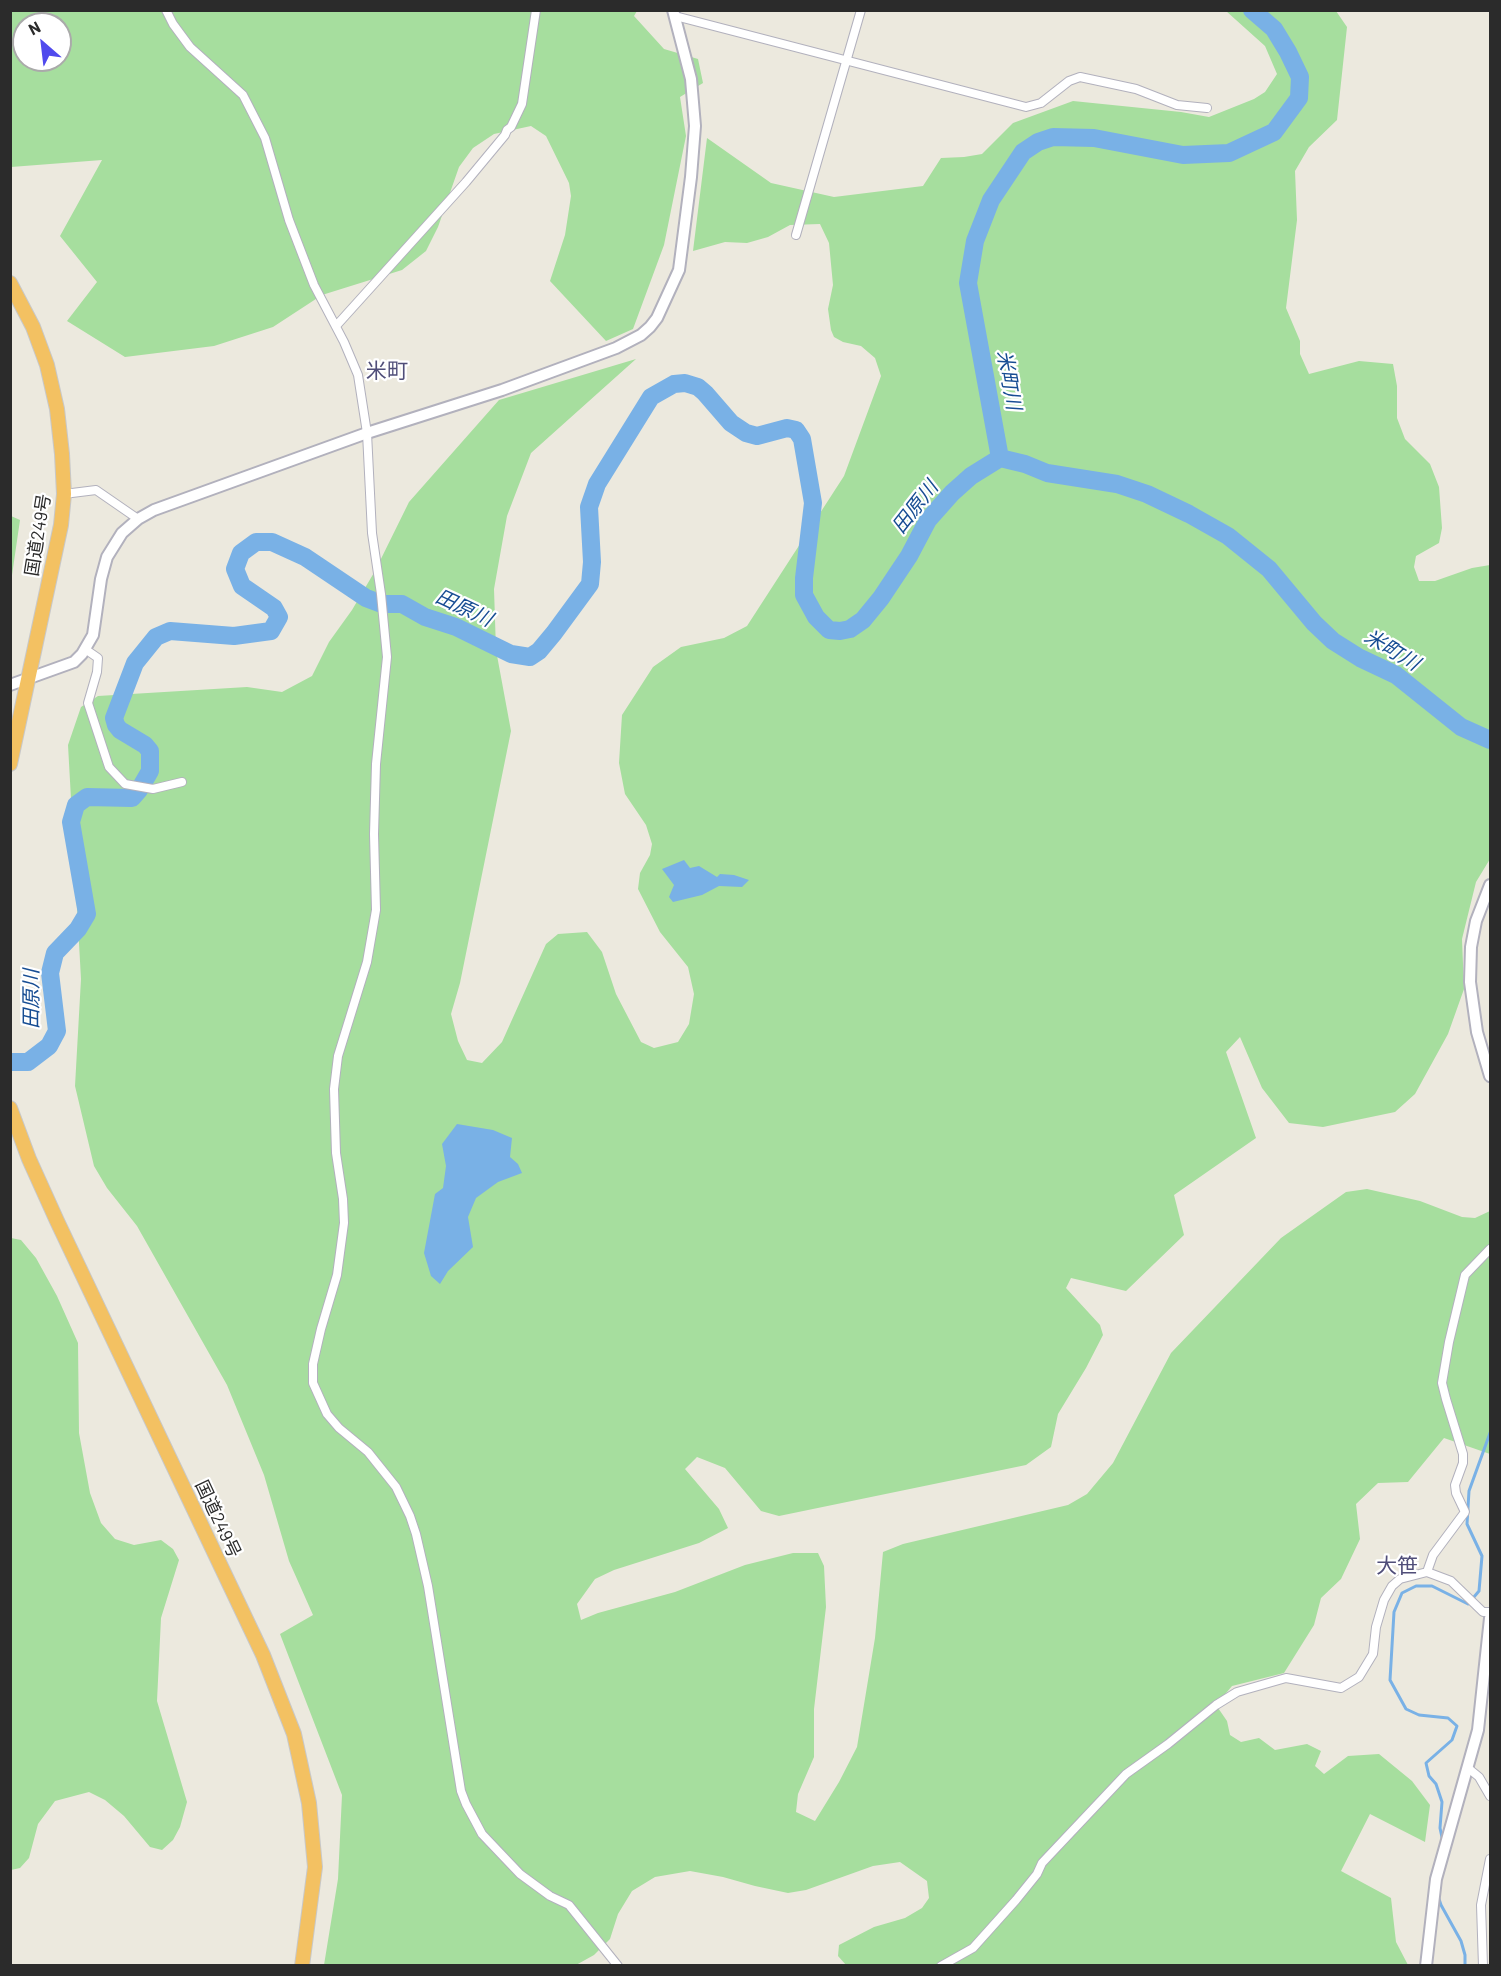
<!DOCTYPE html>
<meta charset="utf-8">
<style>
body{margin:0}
#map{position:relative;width:1501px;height:1976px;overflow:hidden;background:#ece9de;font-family:Barlow,sans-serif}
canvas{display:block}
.frame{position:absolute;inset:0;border:12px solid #2b2b2b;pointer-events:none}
.north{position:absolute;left:12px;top:12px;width:60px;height:60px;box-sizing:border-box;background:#fff;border:2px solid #aaa;border-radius:50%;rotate:332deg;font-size:16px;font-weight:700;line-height:24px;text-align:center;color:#2b2b2b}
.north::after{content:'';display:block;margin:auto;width:21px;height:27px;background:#504aed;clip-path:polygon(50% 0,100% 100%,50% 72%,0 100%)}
</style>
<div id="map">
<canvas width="1501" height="1976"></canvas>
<div class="frame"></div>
<div class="north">N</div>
</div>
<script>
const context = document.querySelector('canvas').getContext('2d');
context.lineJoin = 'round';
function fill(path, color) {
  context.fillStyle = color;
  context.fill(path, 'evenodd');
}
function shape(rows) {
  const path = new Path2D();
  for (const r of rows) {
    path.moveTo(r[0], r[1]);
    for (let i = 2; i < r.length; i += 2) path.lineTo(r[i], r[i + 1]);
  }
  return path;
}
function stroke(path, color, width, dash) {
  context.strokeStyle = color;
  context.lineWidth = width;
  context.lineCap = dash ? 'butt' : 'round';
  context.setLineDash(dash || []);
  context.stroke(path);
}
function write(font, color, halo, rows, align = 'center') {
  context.font = font + ' Barlow,"Noto Sans JP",sans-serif';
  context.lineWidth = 4.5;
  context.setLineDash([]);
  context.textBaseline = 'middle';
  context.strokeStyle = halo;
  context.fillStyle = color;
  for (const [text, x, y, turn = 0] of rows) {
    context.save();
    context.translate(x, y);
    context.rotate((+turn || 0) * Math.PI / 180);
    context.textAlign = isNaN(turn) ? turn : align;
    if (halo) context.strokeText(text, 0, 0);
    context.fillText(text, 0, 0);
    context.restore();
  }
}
const green = shape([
 [11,11,637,11,634,16,664,49,698,59,703,83,680,97,686,136,664,245,633,329,606,341,550,281,565,235,571,196,569,183,546,136,531,126,494,134,473,148,459,167,438,227,426,251,402,270,322,295,273,327,214,346,125,357,67,321,97,282,60,236,102,160,11,167],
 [24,24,60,24,60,60,24,60],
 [1226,11,1336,11,1347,27,1337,120,1309,147,1295,171,1297,220,1286,308,1300,341,1300,354,1309,374,1359,361,1393,364,1397,386,1397,418,1405,439,1430,464,1439,487,1442,528,1439,543,1416,556,1414,567,1419,581,1435,581,1472,568,1490,565,1490,859,1476,882,1462,939,1464,989,1448,1034,1415,1094,1395,1112,1323,1127,1289,1123,1262,1088,1240,1037,1226,1052,1256,1138,1174,1195,1184,1235,1126,1291,1071,1278,1066,1288,1100,1325,1103,1335,1086,1368,1058,1414,1051,1447,1026,1465,779,1516,761,1511,725,1468,697,1457,685,1469,719,1509,728,1528,699,1543,614,1570,595,1579,577,1604,581,1620,598,1613,675,1592,745,1565,793,1553,818,1553,824,1566,826,1607,814,1709,814,1757,798,1794,796,1812,815,1821,839,1782,857,1747,875,1638,883,1552,903,1544,1068,1505,1087,1494,1113,1463,1171,1353,1281,1238,1346,1192,1367,1189,1420,1201,1462,1217,1475,1218,1490,1211,1490,1454,1444,1438,1408,1482,1378,1483,1356,1504,1360,1539,1341,1579,1321,1598,1314,1625,1284,1673,1232,1686,1216,1705,1227,1721,1230,1735,1241,1742,1259,1738,1275,1750,1307,1744,1321,1751,1315,1766,1324,1774,1348,1756,1379,1754,1412,1781,1430,1805,1425,1842,1370,1814,1341,1871,1391,1898,1396,1942,1408,1965,846,1965,838,1956,839,1945,874,1927,905,1918,922,1908,929,1898,927,1881,900,1862,873,1866,806,1890,788,1893,755,1886,723,1877,690,1871,655,1877,632,1891,618,1914,610,1939,594,1955,576,1965,324,1965,338,1879,342,1795,280,1634,313,1615,289,1561,264,1475,227,1385,137,1226,107,1188,94,1166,75,1086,81,979,68,745,81,707,98,696,247,687,282,692,312,676,329,642,352,610,375,571,409,502,499,400,636,359,531,453,507,516,494,589,496,650,511,731,460,983,451,1014,458,1041,467,1060,482,1063,502,1042,546,944,558,934,587,932,602,952,616,994,641,1042,654,1048,678,1042,689,1024,694,994,688,967,660,932,638,889,640,873,650,855,652,844,646,825,625,794,619,763,622,715,653,667,681,647,724,638,747,626,844,476,881,376,875,358,861,346,843,342,834,337,831,330,828,309,833,285,829,243,820,224,790,225,768,237,747,243,725,242,693,251,707,138,771,183,834,197,923,186,941,158,964,157,982,154,1013,123,1073,101,1181,112,1209,117,1254,99,1265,92,1277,74,1265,46],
 [11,516,20,520,11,582],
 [11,1238,21,1240,36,1258,57,1296,78,1343,79,1433,90,1493,101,1523,115,1539,134,1545,161,1540,173,1549,179,1560,161,1618,157,1701,187,1802,180,1827,173,1840,162,1850,150,1847,124,1816,105,1800,89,1792,55,1801,38,1824,29,1858,20,1868,11,1870]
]);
const water = shape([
 [684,860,690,868,699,866,717,877,720,874,734,875,749,880,742,887,719,886,702,895,673,902,669,897,674,885,662,869],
 [457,1124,493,1130,512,1138,510,1157,518,1164,522,1173,498,1182,476,1198,468,1217,473,1247,448,1271,440,1284,431,1276,424,1253,435,1194,443,1188,446,1166,442,1144]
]);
const stream = shape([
 [1443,1842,1440,1828,1442,1802,1436,1784,1429,1776,1426,1763,1452,1740,1457,1726,1448,1718,1419,1715,1406,1709,1390,1680,1394,1612,1402,1593,1416,1586,1432,1586,1468,1604,1479,1591,1482,1556,1467,1524,1469,1491,1490,1433],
 [1438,1896,1441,1905,1461,1941,1465,1955,1465,1966]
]);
const river = shape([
 [1000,458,968,283,975,241,991,200,1023,152,1038,142,1053,137,1094,138,1183,155,1229,153,1274,132,1299,98,1300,77,1288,52,1274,29,1252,10],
 [1000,458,1025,464,1047,473,1117,484,1147,494,1189,514,1228,536,1269,569,1314,623,1333,641,1360,658,1396,675,1461,727,1490,740],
 [10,1062,28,1062,49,1046,57,1031,50,973,55,953,78,929,87,914,71,822,76,805,87,797,132,798,139,790,150,771,150,751,145,745,120,730,116,725,114,718,135,663,156,637,170,631,234,636,271,631,279,617,274,608,242,586,235,569,241,553,256,542,272,542,305,557,366,598,382,604,402,604,425,617,456,627,511,654,530,657,539,651,554,633,590,584,592,562,589,507,597,484,651,397,674,384,685,383,698,387,705,393,731,423,746,433,757,436,787,428,796,430,802,439,813,503,804,578,804,595,816,617,829,630,840,631,850,629,863,620,881,598,909,556,928,520,952,493,971,476,1000,458]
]);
const street = shape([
 [166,10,173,24,190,47,243,95,265,138,289,220,314,285,344,342,358,375,367,433,372,533,381,594,387,657,376,764,374,834,376,910,367,962,338,1056,334,1089,336,1153,343,1199,344,1223,337,1275,321,1329,313,1364,313,1383,327,1414,339,1428,368,1452,396,1487,410,1516,416,1534,428,1586,461,1791,466,1804,482,1834,520,1874,550,1896,569,1905,618,1966],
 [675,16,1026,107,1041,103,1069,81,1080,77,1136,89,1177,105,1207,108],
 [796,235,861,10],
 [336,326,466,182,505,135,507,130,511,127,522,104,536,10],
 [64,494,96,490,138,519],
 [85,649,98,658,97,672,88,703,109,767,125,784,153,789,182,782],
 [1427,1572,1433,1555,1465,1512,1456,1493,1455,1485,1463,1463,1463,1454,1446,1399,1442,1383,1449,1342,1465,1275,1490,1249],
 [1468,1768,1479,1777,1490,1796],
 [941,1966,973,1948,1016,1900,1037,1874,1042,1863,1126,1774,1168,1744,1216,1705,1237,1692,1286,1678,1341,1688,1359,1677,1373,1654,1376,1627,1384,1600,1392,1586,1400,1579,1427,1572,1451,1581,1483,1612,1490,1612],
 [1483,1966,1481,1905,1490,1859]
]);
const secondary = shape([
 [10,685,74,662,82,654,93,635,101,579,107,557,122,533,138,519,154,510,367,433,502,390,616,348,641,335,650,327,657,318,679,270,691,177,695,126,691,79,673,10],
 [1490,885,1476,921,1471,947,1470,982,1477,1032,1490,1076],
 [1426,1966,1436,1879,1478,1730,1490,1618]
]);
const highway = shape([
 [10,283,33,327,47,365,57,409,62,454,64,494,61,525,10,764],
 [10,1108,29,1159,57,1221,263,1655,294,1734,309,1803,315,1867,302,1966]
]);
const streetNames = [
 ["国道249号",38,535,-81],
 ["国道249号",218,1519,65]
];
const waterNames = [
 ["米町川",1009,380,80],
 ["田原川",915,507,-52],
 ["田原川",464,608,25],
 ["米町川",1392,650,31],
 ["田原川",31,999,-90]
];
const quarterNames = [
 ["米町",387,371],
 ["大笹",1397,1566]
];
fill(green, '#a6de9e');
fill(water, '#79b1e6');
stroke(stream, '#79b1e6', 3);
stroke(river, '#79b1e6', 18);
stroke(street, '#b2b1bd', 10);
stroke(secondary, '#b2b1bd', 14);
stroke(highway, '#c8c8c8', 16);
stroke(street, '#fff', 8);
stroke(secondary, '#fff', 10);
stroke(highway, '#f3c162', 14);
write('18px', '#2b2b2b', '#fff', streetNames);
write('italic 20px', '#174d93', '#fff', waterNames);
write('21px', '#504e79', '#fff', quarterNames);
</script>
